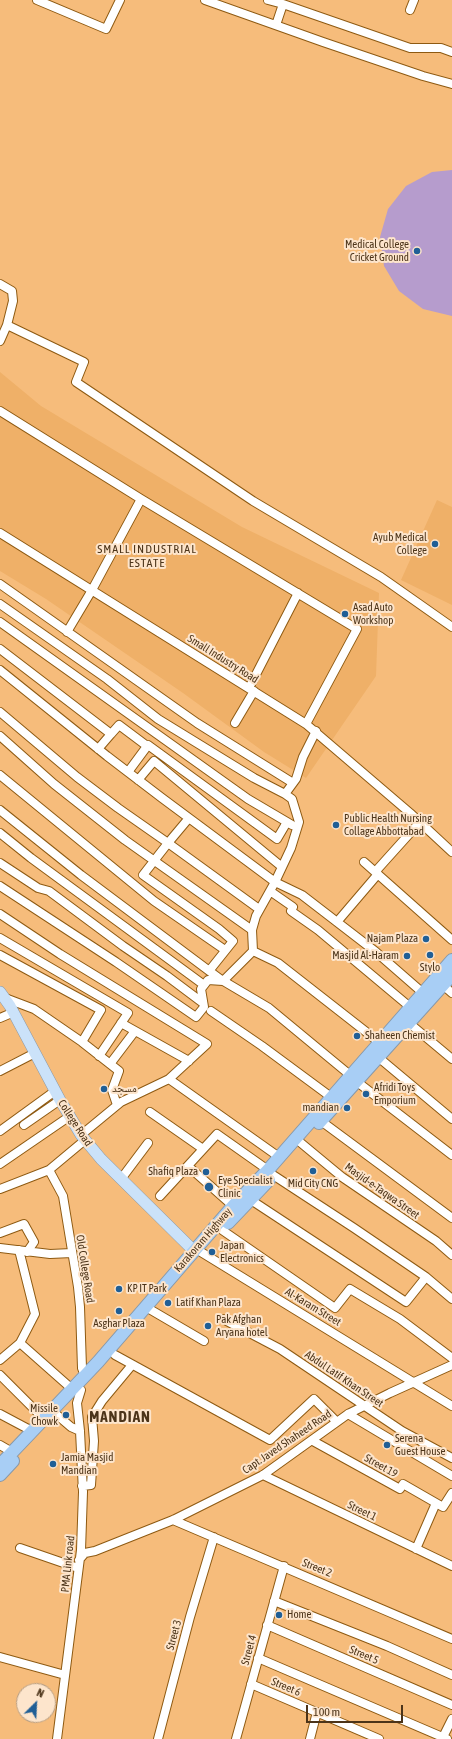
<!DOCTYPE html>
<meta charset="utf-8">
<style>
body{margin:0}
#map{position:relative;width:452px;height:1739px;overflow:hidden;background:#f6bc7b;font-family:"Asap Condensed",sans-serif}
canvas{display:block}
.north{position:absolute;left:16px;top:1683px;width:40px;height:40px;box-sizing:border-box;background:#fde5cc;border:1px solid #b69e84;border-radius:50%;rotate:24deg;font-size:11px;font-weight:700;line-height:16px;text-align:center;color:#4c3419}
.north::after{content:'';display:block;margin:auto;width:14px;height:18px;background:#205f96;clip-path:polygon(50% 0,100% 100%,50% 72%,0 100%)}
.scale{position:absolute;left:306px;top:1705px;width:97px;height:18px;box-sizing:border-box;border:2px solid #4c3419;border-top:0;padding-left:5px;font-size:12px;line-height:14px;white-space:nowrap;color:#4c3419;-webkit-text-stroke:3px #fde5cc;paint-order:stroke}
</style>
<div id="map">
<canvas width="452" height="1739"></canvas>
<div class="north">N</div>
<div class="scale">100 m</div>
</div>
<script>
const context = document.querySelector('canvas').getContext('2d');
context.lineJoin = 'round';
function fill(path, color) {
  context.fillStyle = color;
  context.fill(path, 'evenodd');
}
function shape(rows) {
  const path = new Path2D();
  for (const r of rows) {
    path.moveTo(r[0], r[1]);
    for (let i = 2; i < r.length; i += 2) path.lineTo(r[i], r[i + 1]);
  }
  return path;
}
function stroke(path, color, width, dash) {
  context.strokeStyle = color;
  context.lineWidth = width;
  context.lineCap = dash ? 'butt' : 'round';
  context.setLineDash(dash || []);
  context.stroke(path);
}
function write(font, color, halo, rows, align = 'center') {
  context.font = font + ' "Asap Condensed","Noto Naskh Arabic",sans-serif';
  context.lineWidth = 4;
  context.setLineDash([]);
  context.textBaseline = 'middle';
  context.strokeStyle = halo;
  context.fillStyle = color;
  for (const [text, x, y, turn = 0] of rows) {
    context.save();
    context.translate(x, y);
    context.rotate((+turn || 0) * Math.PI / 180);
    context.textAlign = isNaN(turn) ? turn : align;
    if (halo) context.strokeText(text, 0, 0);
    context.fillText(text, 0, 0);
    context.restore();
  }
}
const built = shape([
 [0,372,41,406,242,527,379,593,376,676,306,778,264,752,183,693,46,599,0,571],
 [437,500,452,507,452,605,401,580]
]);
const green = shape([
 [452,170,452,316,423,309,399,291,384,266,380,237,388,209,406,186,432,172]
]);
const minor = shape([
 [37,0,106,29,120,0],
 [205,0,323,42,423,76,452,84],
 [268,0,283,4],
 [410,10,414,0],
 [276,25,283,4,410,48,441,48,452,52],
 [0,284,12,291,13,301,7,325,0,341],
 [7,325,84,362,76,382,253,501,381,577,452,627],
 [0,411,141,499,357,629,306,724],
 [0,533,306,724,410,813,452,852],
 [0,584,197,723,293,783],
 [0,604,107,679,158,719,254,778,285,794],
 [0,622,248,799,287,822],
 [67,632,92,590,141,499],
 [0,649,111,734,119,725,147,746],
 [0,670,107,756,162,798,275,882,302,895,376,952,423,993],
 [249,688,298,593],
 [0,712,77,777,118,808,168,843,143,875,219,929,233,941,209,971],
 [235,723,254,691],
 [0,736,54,784,125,840,252,930],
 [98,749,111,734],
 [128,772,148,745,277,839,287,822,292,825],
 [0,775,154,901,225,950],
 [138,780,154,761,282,867],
 [0,810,81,875,220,979,269,1008,350,1075],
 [189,818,168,843,259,909],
 [0,833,31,858,204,985],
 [364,862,452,940],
 [0,863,38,888,49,891,123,946,167,976,203,1003],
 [375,872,420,822],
 [0,886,116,962,196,1017,204,1007,201,989,208,980,223,981,253,951,252,930,256,916,275,882,291,848,299,822,292,799,285,794,296,779,303,757,316,731],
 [270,891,293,907,291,911,318,930,410,1007],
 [0,914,60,954,207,1044,169,1079,121,1102,81,1135],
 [337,922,378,874],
 [0,938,128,1013,99,1056],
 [253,951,278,963,379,1042],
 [0,955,101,1010,82,1042],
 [443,985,452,993],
 [5,998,34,1009,82,1042,119,1071,112,1090,117,1105],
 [211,1011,262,1046,331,1097],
 [0,1018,14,1012],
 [121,1023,189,1061],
 [409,1023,452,1059],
 [378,1057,452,1119],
 [110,1064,135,1031],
 [0,1071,35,1053],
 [169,1079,279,1157],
 [356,1081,452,1155],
 [150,1112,203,1149],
 [321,1121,452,1218],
 [24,1125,60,1100],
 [0,1131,55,1091],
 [301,1143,342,1177,436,1241,452,1255],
 [0,1164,70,1116],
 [188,1166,233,1206],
 [49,1170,63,1196,78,1287,80,1307,82,1368,85,1376],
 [273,1175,354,1228,426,1277,452,1299],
 [121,1179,148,1143],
 [0,1189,49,1170,85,1140],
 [160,1196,217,1134,268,1170],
 [251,1200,406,1302,426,1277],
 [222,1230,335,1308,350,1289,400,1319,452,1358],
 [0,1233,24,1224,34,1242,27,1252],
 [0,1248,50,1254,72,1253],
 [201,1252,452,1406],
 [151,1310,204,1341],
 [223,1319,280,1349,402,1431,452,1458],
 [20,1343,72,1389],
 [115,1355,270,1440,314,1399,337,1422],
 [0,1360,20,1343,35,1314,19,1250],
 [0,1375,44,1419],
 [0,1414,32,1431],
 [348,1414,452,1476],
 [57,1415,71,1427,80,1431],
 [313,1441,400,1489,403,1484,443,1507,452,1493],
 [0,1445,12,1452],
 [263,1475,452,1566],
 [82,1486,91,1485,94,1441,92,1417,102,1401,132,1365],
 [173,1520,452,1639],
 [20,1548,78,1568],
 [416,1549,436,1503],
 [79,1560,85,1553,95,1551,173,1520,263,1475,348,1414,390,1393,452,1365],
 [274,1601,387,1646,452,1675],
 [267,1625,452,1705],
 [0,1657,65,1675],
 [258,1658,447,1739],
 [251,1684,379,1739],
 [57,1739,81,1550,83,1492,80,1431,77,1403,81,1390],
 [158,1739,190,1617,214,1537],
 [236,1739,284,1566],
 [310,1739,317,1712],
 [442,1739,452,1719]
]);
const major = shape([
 [0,992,10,1006,60,1100,81,1135,101,1159,194,1251]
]);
const highway = shape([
 [319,1123,452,975],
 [228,1223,269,1180],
 [0,1465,98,1362,233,1206,268,1170,452,960],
 [0,1475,13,1461]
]);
const markers = [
 [417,251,4,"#205f96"],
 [435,544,4,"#205f96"],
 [345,614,4,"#205f96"],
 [336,825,4,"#205f96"],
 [426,939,4,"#205f96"],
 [430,955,4,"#205f96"],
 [407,956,4,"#205f96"],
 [357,1036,4,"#205f96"],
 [104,1089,4,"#205f96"],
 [366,1094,4,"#205f96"],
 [347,1108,4,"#205f96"],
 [313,1171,4,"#205f96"],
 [206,1172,4,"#205f96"],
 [209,1187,5,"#205f96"],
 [212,1252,4,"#205f96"],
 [119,1289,4,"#205f96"],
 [168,1303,4,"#205f96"],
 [119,1311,4,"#205f96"],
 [208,1326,4,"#205f96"],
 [66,1415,4,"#205f96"],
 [387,1445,4,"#205f96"],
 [53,1464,4,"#205f96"],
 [279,1615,4,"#205f96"]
];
const poiNames = [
 ["Medical College",409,245,"right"],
 ["Cricket Ground",409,258,"right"],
 ["Ayub Medical",427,538,"right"],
 ["College",427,551,"right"],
 ["Asad Auto",353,608],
 ["Workshop",353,621],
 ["Public Health Nursing",344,819],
 ["Collage Abbottabad",344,832],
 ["Najam Plaza",418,939,"right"],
 ["Masjid Al-Haram",399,956,"right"],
 ["Stylo",430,968,"center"],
 ["Shaheen Chemist",365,1036],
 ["Afridi Toys",374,1088],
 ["Emporium",374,1101],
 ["مسجد",112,1089],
 ["mandian",339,1108,"right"],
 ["Shafiq Plaza",198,1172,"right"],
 ["Eye Specialist",218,1181],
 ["Clinic",218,1194],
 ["Mid City CNG",313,1184,"center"],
 ["Japan",220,1246],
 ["Electronics",220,1259],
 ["KP IT Park",127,1289],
 ["Latif Khan Plaza",176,1303],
 ["Pak Afghan",216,1320],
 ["Aryana hotel",216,1333],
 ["Asghar Plaza",119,1324,"center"],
 ["Missile",58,1409,"right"],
 ["Chowk",58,1422,"right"],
 ["Serena",395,1439],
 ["Guest House",395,1452],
 ["Jamia Masjid",61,1458],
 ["Mandian",61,1471],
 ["Home",287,1615]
];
const streetNames = [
 ["Small Industry Road",223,659,32],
 ["College Road",75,1123,57],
 ["Masjid-e-Taqwa Street",382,1191,35],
 ["Karakoram Highway",203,1240,-49],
 ["Old College Road",85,1269,81],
 ["Al-Karam Street",313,1307,31],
 ["Abdul Latif Khan Street",344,1379,34],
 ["Capt. Javed Shaheed Road",287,1442,-34],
 ["Street 19",381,1466,29],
 ["Street 1",362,1511,26],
 ["PMA Link road",68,1564,-84],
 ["Street 2",317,1568,22],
 ["Street 3",174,1635,-75],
 ["Street 4",249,1650,-75],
 ["Street 5",364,1655,23],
 ["Street 6",286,1687,23]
];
const neighbourhoodNames = [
 ["SMALL INDUSTRIAL",147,549],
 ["ESTATE",147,563]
];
const districtNames = [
 ["MANDIAN",120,1417]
];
fill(built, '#efb068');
fill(green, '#b69ccd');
stroke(minor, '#8e5a12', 10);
stroke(major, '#8898a8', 12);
stroke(highway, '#8898a8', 14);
stroke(minor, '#fff', 8);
stroke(major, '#cbe2f9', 11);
stroke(highway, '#a8cef5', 12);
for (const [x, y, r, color] of markers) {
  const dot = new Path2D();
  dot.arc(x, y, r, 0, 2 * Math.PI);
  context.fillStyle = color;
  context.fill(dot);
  stroke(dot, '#fde5cc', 1.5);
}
write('11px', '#4c3419', '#fde5cc', poiNames, 'left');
write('11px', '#4c3419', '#fde5cc', streetNames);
context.letterSpacing = '1px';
write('12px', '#4c3419', '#fde5cc', neighbourhoodNames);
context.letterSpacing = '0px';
context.letterSpacing = '1px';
write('bold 15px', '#4c3419', '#fde5cc', districtNames);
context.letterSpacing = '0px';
</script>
